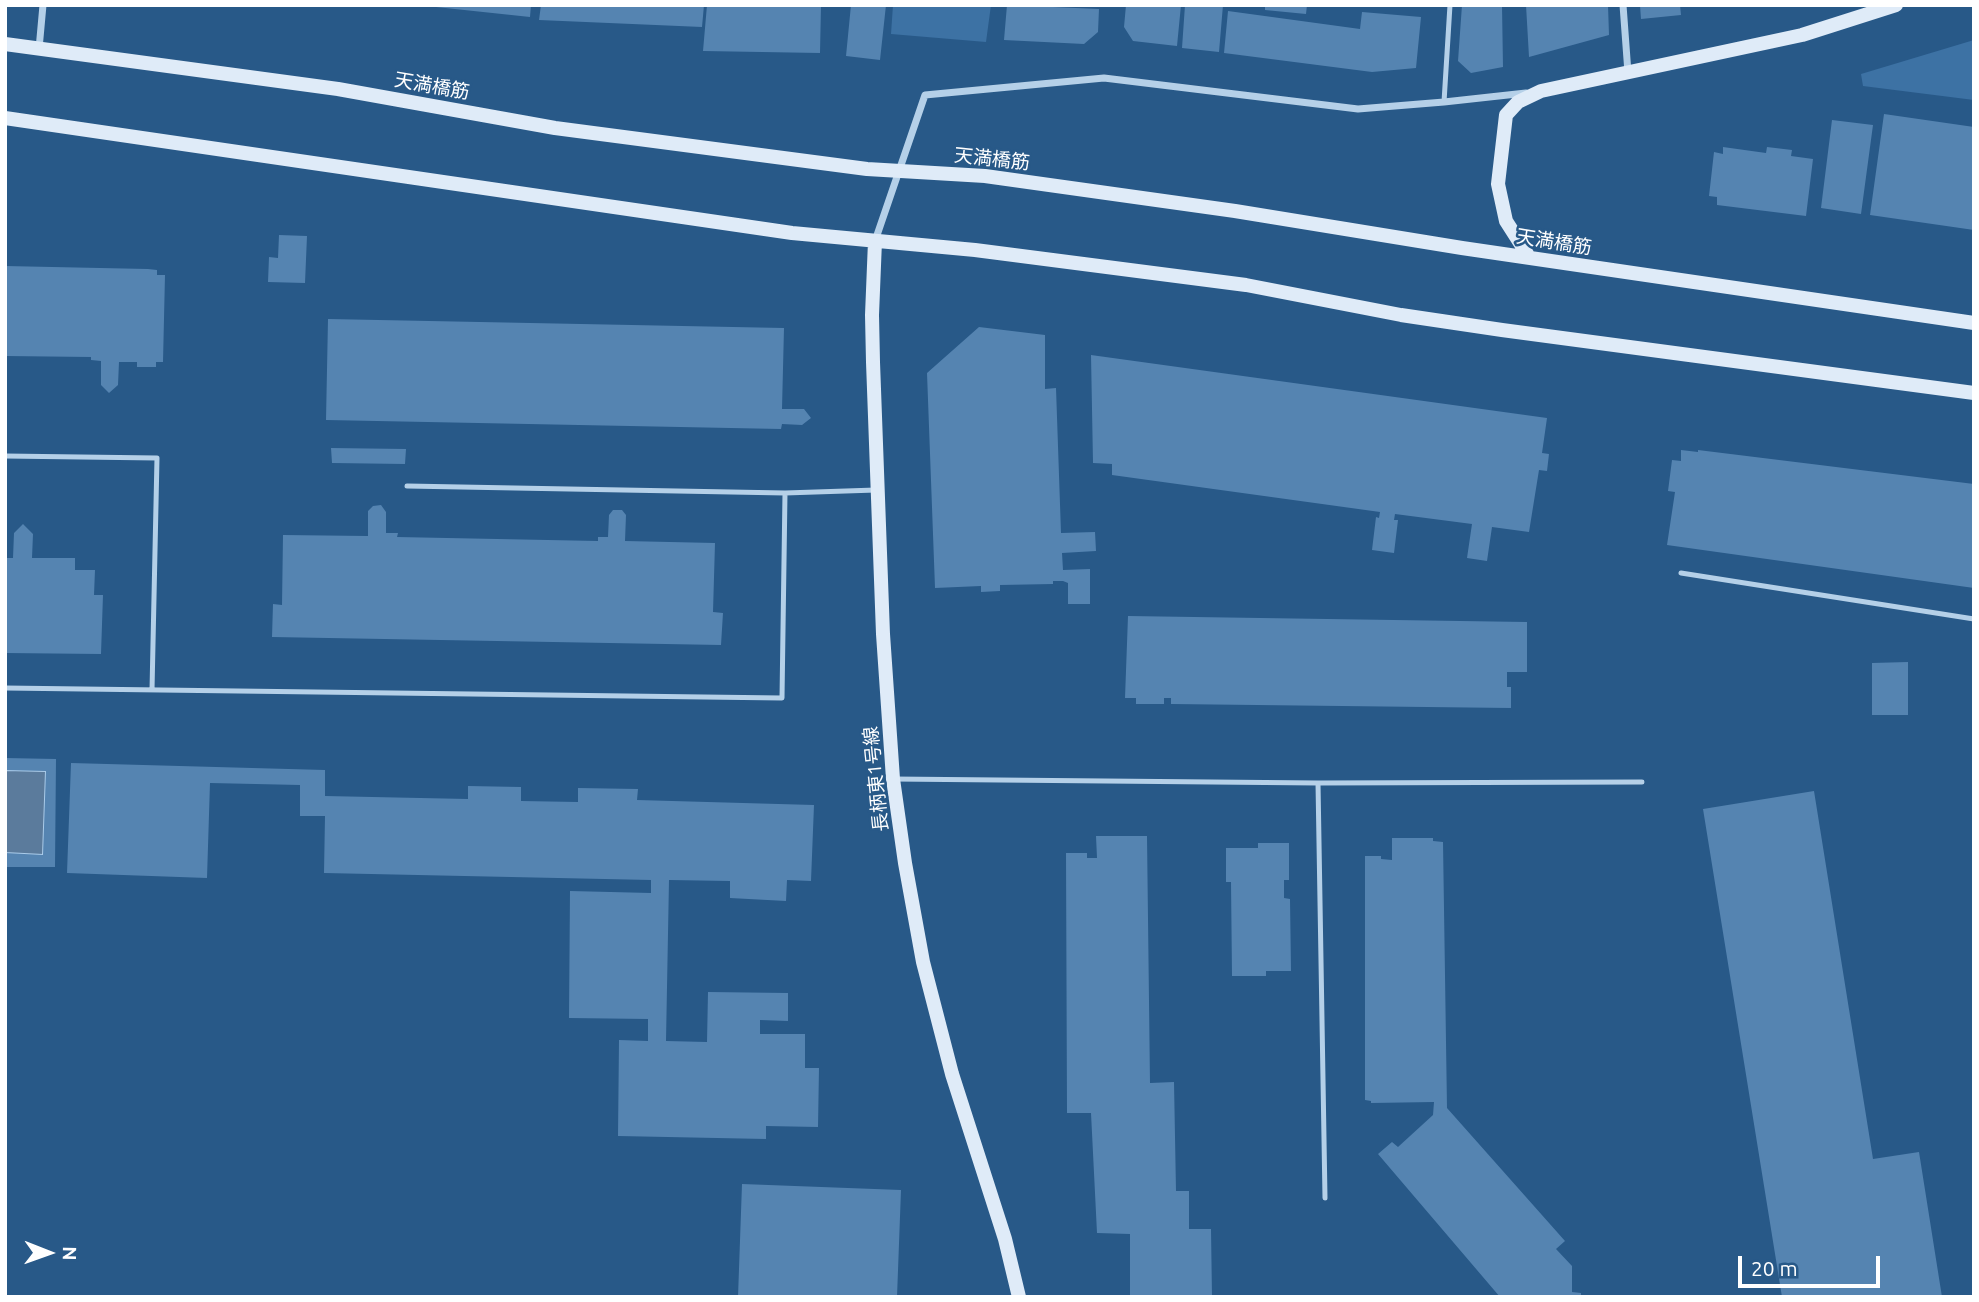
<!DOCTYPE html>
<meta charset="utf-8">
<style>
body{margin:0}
#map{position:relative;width:1979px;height:1302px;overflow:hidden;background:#285988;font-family:Ubuntu,sans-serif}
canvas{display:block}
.frame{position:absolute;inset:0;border:7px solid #fff;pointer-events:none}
.north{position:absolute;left:14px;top:1218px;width:70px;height:70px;-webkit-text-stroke:5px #285988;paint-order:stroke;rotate:91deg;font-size:19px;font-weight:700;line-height:28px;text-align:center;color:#fff}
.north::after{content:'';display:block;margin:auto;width:24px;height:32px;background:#fff;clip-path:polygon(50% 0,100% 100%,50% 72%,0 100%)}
.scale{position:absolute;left:1738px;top:1256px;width:142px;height:32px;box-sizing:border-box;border:4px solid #fff;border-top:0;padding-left:9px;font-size:21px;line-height:24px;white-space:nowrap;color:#fff;-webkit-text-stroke:5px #285988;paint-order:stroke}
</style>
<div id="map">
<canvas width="1979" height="1302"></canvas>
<div class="frame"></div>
<div class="north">N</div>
<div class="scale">20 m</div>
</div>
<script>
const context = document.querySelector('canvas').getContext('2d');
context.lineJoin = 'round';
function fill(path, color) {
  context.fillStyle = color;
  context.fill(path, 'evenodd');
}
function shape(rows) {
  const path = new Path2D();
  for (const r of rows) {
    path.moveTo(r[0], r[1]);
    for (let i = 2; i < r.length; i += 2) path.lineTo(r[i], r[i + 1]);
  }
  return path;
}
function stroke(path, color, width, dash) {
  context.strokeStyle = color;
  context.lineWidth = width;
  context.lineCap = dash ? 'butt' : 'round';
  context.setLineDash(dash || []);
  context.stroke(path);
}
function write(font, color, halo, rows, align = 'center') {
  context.font = font + ' Ubuntu,"Noto Sans JP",sans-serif';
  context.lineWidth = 5;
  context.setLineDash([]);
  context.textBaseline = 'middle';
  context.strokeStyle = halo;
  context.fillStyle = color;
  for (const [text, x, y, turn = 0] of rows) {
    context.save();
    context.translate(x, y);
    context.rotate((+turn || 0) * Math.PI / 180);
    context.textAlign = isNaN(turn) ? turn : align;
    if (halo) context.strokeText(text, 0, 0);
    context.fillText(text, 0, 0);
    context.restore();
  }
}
const green = shape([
 [893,5,991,5,986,42,891,34],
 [1974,40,1974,100,1863,86,1861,74]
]);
const water = shape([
 [5,770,46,771,43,855,5,853,5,770]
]);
const building = shape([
 [436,5,531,5,530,17,436,7],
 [541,5,704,5,702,27,539,20],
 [707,5,821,5,820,53,703,51],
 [851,5,886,5,880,60,846,56],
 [1007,5,1099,9,1098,32,1084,44,1004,40],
 [1126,5,1181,5,1177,46,1133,41,1124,27],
 [1185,5,1223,5,1219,52,1182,48],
 [1265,5,1307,5,1306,14,1265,10],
 [1462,5,1502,5,1503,67,1471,73,1458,61],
 [1526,5,1608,5,1609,35,1529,57],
 [1640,5,1680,5,1681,15,1641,19],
 [1228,11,1360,29,1362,12,1421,17,1416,68,1372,72,1224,53],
 [1884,114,1974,127,1974,230,1870,215],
 [1832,120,1873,125,1861,214,1821,208],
 [1723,147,1766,153,1767,147,1792,150,1791,156,1813,159,1806,216,1717,205,1717,197,1709,196,1714,152,1723,154],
 [279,235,307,236,305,283,268,282,269,257,278,258],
 [5,266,148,269,157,270,157,275,165,275,163,362,156,362,156,367,137,367,137,362,119,362,118,385,109,393,101,385,101,361,91,360,91,357,5,356],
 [328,319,784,328,782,409,804,409,811,418,802,425,782,424,781,429,326,420],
 [979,327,1045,335,1045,389,1056,388,1061,533,1095,532,1096,551,1062,553,1063,570,1090,569,1090,604,1068,604,1068,583,1063,581,1053,581,1053,584,1000,585,1000,591,981,592,981,586,935,588,927,373],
 [1091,355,1547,418,1542,453,1549,454,1547,471,1539,470,1529,532,1492,527,1487,561,1467,558,1472,524,1395,514,1394,520,1398,520,1394,553,1372,550,1376,517,1379,518,1380,512,1112,475,1112,464,1093,463],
 [331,448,406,449,405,464,332,463],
 [1681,450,1698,452,1698,450,1974,484,1974,588,1667,545,1675,492,1668,491,1672,460,1681,461],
 [381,505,386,512,386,533,398,533,397,537,598,541,598,537,608,537,609,515,613,510,622,510,626,515,625,541,715,543,713,612,723,613,721,645,272,637,273,604,282,605,283,535,368,536,368,511,373,506],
 [23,524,33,534,32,558,75,558,75,570,95,570,94,595,103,595,101,654,5,653,5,558,13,558,14,533],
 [1128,616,1527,622,1527,672,1507,672,1507,687,1511,687,1511,708,1171,704,1171,698,1164,698,1164,704,1136,704,1136,698,1125,698],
 [1908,662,1908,715,1872,715,1872,663],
 [5,758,56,759,55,867,5,867,5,853,43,855,46,771,5,770],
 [71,763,325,770,325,796,468,799,468,786,521,787,521,801,578,802,578,788,638,789,637,800,814,805,811,881,787,880,786,901,730,898,730,881,669,880,666,1041,707,1042,708,992,788,993,788,1021,760,1020,760,1034,805,1034,805,1068,819,1068,818,1127,766,1126,766,1139,618,1136,619,1040,648,1041,648,1019,569,1018,570,891,651,893,651,880,324,873,325,816,300,816,300,785,210,783,207,878,67,873],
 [1814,791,1873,1159,1919,1152,1942,1297,1782,1297,1703,809],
 [1096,836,1147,836,1150,1083,1174,1082,1176,1191,1189,1191,1189,1229,1211,1229,1212,1297,1130,1297,1130,1234,1097,1233,1091,1113,1067,1113,1066,853,1087,853,1087,858,1097,858],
 [1392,838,1433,838,1433,841,1443,842,1447,1108,1565,1241,1556,1249,1572,1266,1572,1292,1581,1293,1581,1297,1500,1297,1378,1154,1392,1142,1398,1147,1433,1115,1434,1102,1371,1103,1371,1101,1365,1100,1365,856,1381,856,1381,859,1392,860],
 [1258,843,1289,843,1289,880,1284,880,1284,898,1290,899,1291,971,1266,971,1266,976,1232,976,1231,882,1226,882,1226,848,1258,848],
 [742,1184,901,1190,897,1297,738,1297]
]);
const lane = shape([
 [1444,102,1450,5],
 [5,456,157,458,152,690],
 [407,486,785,493,876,490],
 [1681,573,1974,619],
 [5,688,782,698,785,493],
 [893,779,1318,783,1642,782],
 [1318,783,1325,1198]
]);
const street = shape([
 [1623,5,1628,73],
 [39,49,43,5],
 [875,241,925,95,1104,78,1358,109,1444,102,1526,93]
]);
const secondary = shape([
 [5,44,338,89,555,128,867,169,985,176,1235,211,1462,248,1974,323],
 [5,118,792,233,975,250,1246,285,1401,315,1502,330,1974,393],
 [875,241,872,315,873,362,883,634,893,779,905,863,923,962,952,1074,1005,1239,1019,1297],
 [1529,257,1506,221,1498,184,1506,115,1518,102,1541,91,1802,35,1896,5]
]);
const streetNames = [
 ["天満橋筋",432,86,10],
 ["天満橋筋",992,159,6],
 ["天満橋筋",1554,242,9],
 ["長柄東1号線",876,779,-96]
];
fill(green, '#3d72a4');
fill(water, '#5b7b9c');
stroke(water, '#aacbe9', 2);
fill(building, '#5584b1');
stroke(lane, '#b5d0e8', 5);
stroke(street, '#b5d0e8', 7);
stroke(secondary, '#dfebf8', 14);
write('19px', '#fff', '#285988', streetNames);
</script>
